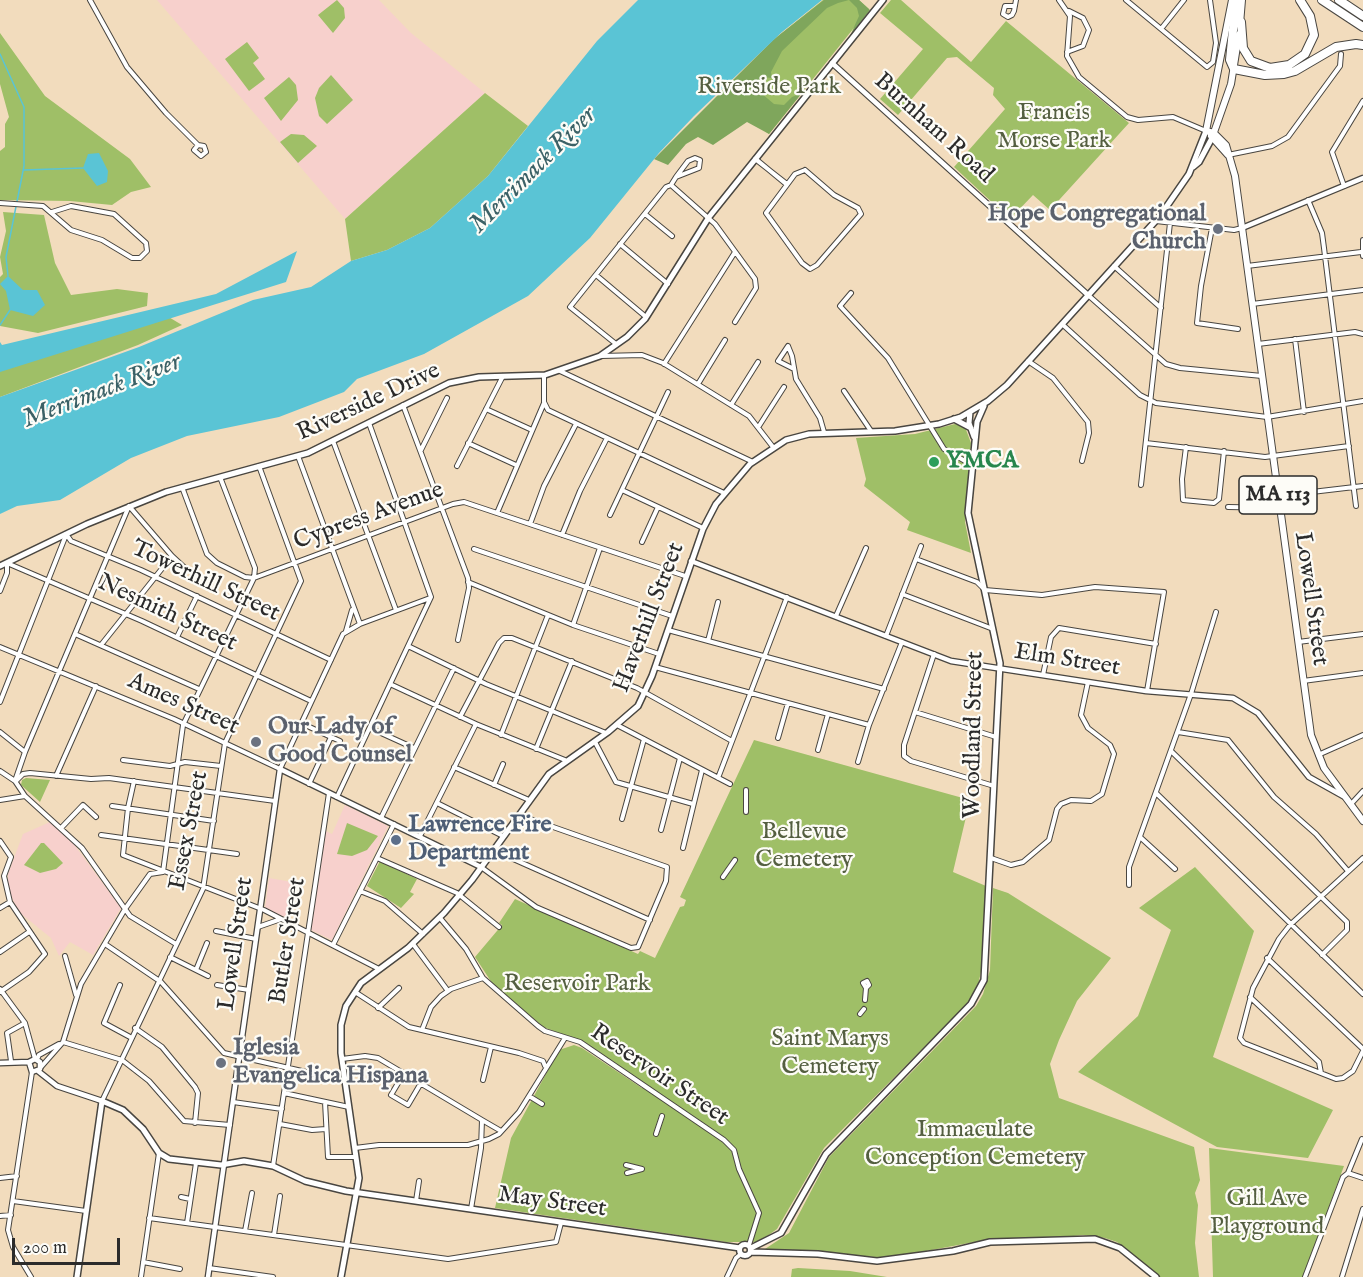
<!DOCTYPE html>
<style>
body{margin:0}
#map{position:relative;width:1363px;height:1277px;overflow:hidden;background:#f2dcbd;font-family:"IM FELL English",serif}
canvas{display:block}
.scale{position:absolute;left:12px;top:1238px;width:108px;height:27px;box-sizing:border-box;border:3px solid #2b2b2b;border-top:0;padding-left:8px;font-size:18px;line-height:21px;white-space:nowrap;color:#2b2b2b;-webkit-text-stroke:4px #fdfcf7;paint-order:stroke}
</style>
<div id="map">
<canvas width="1363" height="1277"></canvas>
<div class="scale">200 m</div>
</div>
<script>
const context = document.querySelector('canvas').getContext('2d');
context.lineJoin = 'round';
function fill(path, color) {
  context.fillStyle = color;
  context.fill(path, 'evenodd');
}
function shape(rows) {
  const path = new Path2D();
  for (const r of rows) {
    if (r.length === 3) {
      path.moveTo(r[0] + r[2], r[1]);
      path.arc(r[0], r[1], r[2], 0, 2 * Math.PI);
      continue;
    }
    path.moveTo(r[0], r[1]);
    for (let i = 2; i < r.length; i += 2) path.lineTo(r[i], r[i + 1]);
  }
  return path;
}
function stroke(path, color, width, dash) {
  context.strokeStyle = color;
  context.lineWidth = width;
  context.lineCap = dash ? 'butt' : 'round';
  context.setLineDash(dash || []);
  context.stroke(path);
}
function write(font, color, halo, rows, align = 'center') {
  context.font = font + ' "IM FELL English",serif';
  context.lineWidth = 4.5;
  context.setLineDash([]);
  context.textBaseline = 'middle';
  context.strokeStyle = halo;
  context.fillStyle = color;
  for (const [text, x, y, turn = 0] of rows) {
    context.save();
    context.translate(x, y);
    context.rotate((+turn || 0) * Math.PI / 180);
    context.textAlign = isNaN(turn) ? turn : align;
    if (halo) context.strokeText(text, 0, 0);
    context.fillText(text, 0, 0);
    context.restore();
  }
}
const built = shape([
 [157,0,379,0,411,33,485,93,345,219],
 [345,805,388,826,332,940,311,930,326,831,332,834],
 [50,822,73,843,121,908,93,955,70,942,59,956,51,938,19,912,8,890,8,874,23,834],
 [269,878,292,882,287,918,265,908]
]);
const green = shape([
 [337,0,344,8,345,18,333,33,318,15],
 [823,0,859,0,869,9,769,134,722,100,777,37],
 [891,0,901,0,971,62,1006,21,1129,123,1050,210,1033,195,1010,219,954,167,1005,109,993,95,994,88,957,57,947,58,898,115,880,99,923,49,880,13],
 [0,33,45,96,130,159,151,187,131,192,112,205,70,201,0,200,0,151,5,147,5,124,9,117,0,84],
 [247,42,259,58,253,63,265,79,249,91,225,59],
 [331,75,353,100,327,124,319,116,315,98,319,88],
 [289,77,296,85,298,100,281,121,264,98],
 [485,93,528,126,488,176,430,228,387,250,351,261,345,219],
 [291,134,304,135,317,146,298,163,280,142],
 [3,212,44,215,55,263,71,295,117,289,148,293,147,306,38,333,0,326,0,277,3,274,0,257,6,231],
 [157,310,182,325,138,345,0,397,0,348],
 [955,424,965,427,971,443,965,522,971,553,907,530,910,522,864,486,866,479,856,438,915,434],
 [754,740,970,800,953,872,986,886,982,967,977,990,963,1008,824,1148,777,1229,759,1242,726,1242,495,1208,511,1138,559,1050,574,1045,582,1048,642,1088,644,1083,583,1042,543,1027,492,983,475,957,502,925,499,923,515,899,638,954,640,951,655,958,680,907,684,906,686,900,680,897],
 [26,778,50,780,40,802,21,785,22,780],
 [347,823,378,836,367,850,352,856,337,854],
 [41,843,44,843,63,863,56,869,40,873,24,865],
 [380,861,417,879,410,892,414,894,401,908,367,886],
 [1195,867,1254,931,1213,1057,1333,1110,1308,1158,1217,1147,1078,1072,1138,1016,1171,930,1139,908],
 [993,888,1008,893,1111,958,1077,1001,1059,1040,1050,1064,1059,1098,1194,1147,1200,1180,1195,1193,1198,1205,1195,1243,1199,1277,1159,1277,1117,1242,1105,1238,1083,1235,1037,1240,985,1240,889,1258,765,1249,789,1233,829,1157,976,1006,983,994,990,970],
 [1209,1148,1344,1166,1303,1277,1213,1277],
 [798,1268,850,1271,887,1277,791,1277,792,1269]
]);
const forest = shape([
 [824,0,859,0,870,10,850,36,859,16,857,8,849,0,838,3,827,8,782,51,771,72,772,78,763,77,755,88,774,104,784,105,792,97,802,93,769,134,747,122,713,145,698,137,686,144,668,165,654,159,773,40]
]);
const water = shape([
 [638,0,822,0,782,32,694,116,659,153,590,238,528,296,424,354,357,379,344,392,279,417,187,436,131,458,60,500,17,506,0,514,0,397,139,347,253,300,311,287,351,261,387,250,430,228,488,176,597,41],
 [99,153,108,171,107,182,97,186,83,168,88,154],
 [297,251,286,282,0,372,0,342,2,345,216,294],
 [8,276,23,290,37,290,45,305,33,316,10,310,6,291,0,284]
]);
const stream = shape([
 [0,54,24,107,24,166,6,257,8,276],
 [24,170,83,168],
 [0,325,10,310]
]);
const minor = shape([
 [90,0,127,67,166,113,198,145,204,146,206,152,201,156,194,150,198,145],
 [1059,0,1070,16,1067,56,1079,77,1127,117,1138,120,1173,117,1206,131],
 [1126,0,1207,67,1213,62,1216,43,1210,0],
 [1015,6,1005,6,1003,14,1008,17,1012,15,1014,11,1016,0],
 [1161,29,1184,0],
 [1067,52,1083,46,1089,30,1083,18,1069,11],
 [1228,155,1272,146,1288,137,1340,66,1341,54],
 [755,159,787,184],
 [757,160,786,184],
 [805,170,834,195,858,208,861,214,817,265,810,269,802,263,766,213,795,174,805,170],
 [671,185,676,177,699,168,700,160,695,158,688,161,676,177],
 [1344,186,1332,152,1363,101],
 [1308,200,1322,233,1324,248,1356,506],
 [0,203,43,206,71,230,102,240,132,258,140,258,147,251,146,243,114,214,71,206,52,212],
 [645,214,672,236],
 [1156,221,1234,230,1242,228],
 [1212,228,1201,286,1197,323,1238,329],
 [1363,240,1363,256],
 [620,244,668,284],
 [1114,266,1161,308],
 [1247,266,1361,252],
 [596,275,646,317],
 [851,293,840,306,888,358,944,449,972,465],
 [1088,295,1166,364,1180,368,1262,376],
 [1252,304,1363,290],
 [1062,324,1140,395,1156,403,1267,417,1363,401],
 [1295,339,1304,412],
 [616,344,570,307,666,187,671,185,715,224,755,279,756,288,735,322],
 [1258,344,1355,332,1363,334],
 [601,356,642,355,663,363,749,416,773,447],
 [1028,361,1053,378,1088,422,1089,433,1082,461],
 [664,364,735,252],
 [794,369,778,361,788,346,792,356,796,379,820,418,824,432],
 [560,371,753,462],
 [544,375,544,402,548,410,724,493],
 [698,384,725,340],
 [844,391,871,431],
 [403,405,468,578,469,588,458,640],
 [731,405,758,362],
 [486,409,532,430],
 [759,426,784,387],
 [333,441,396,610],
 [468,443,516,465],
 [1146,443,1265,457,1349,446],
 [1186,447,1182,479,1183,500,1214,503,1219,499,1224,451],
 [421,450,447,398],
 [457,466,503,376],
 [1141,485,1170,223],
 [182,487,207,554,217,563,245,577,254,578,453,504,464,502,685,576],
 [622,490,703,528],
 [1278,496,1363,486],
 [1228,507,1279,508],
 [497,513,544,403],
 [610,515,668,392],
 [530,524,544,486,576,424],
 [66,534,71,541,141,570,331,660],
 [562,535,580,491,607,438],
 [642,542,658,507],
 [474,549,672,616],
 [916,559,977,582,985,590,1042,595,1095,587,1164,592,1147,691],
 [468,582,573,625,659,654],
 [0,591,7,573,7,563,142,621,311,701],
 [902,594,993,629],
 [836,616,866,548],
 [360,624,430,598],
 [573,625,600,548],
 [668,630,884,689],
 [346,631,352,610],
 [75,634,199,689],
 [886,636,921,546],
 [177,637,197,596],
 [708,641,718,602],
 [1298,642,1363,634],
 [101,645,172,556],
 [408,646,486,684,606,733],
 [0,647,174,719,280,769,343,634,360,624,298,456],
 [934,654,904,745,904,756,911,761,994,786],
 [655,667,869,725],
 [1043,675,1051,637,1059,628,1156,644],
 [1303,681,1363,673],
 [390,684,476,724,565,760],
 [0,702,66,535],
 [915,712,996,737],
 [460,717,499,643,504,638,512,638,637,688,732,741],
 [301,723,331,737,309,784],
 [617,725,730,784],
 [370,728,414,748],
 [0,732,25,752],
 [1178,732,1228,740,1274,797,1316,834,1348,871],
 [501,735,548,615],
 [331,737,340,741],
 [778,738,788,703],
 [595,742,616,782,693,804],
 [536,749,572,661],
 [818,750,828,714],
 [1171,751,1347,922,1347,930,1322,955],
 [1318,755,1363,735],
 [123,760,170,766,185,762,221,766],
 [858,762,869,725,902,642],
 [454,767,529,800],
 [0,771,15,781,25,796,82,848,130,916,176,944],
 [56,776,96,686],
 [718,778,787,597],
 [15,781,25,752,129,506,172,556,186,569],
 [16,781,23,774,30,773,91,779,109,778,275,801],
 [134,781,128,808,123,855,264,910,379,969],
 [494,785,503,764],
 [746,790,746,812],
 [1156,793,1363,994],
 [337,797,431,597,369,423],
 [0,800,25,796],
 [437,803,503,836],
 [1351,804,1363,791],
 [112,806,214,821],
 [381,818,454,668],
 [622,819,644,739],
 [62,827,83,805,96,817],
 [661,830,680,758],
 [101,835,237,854],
 [420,836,476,724],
 [1140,837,1175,869],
 [0,841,11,857,4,876,10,902,45,954,29,972,0,992],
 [683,848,702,770],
 [493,850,650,920],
 [377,858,457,893,499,927],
 [991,858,1011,865,1023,862,1049,840,1057,809,1061,804,1071,800,1091,801,1102,794,1114,754,1110,745,1088,728,1081,715,1088,682],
 [1363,858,1290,925,1279,939,1253,988,1240,1038,1244,1043,1336,1079,1343,1078,1353,1071,1363,1051],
 [481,867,536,907,631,948,638,947,666,881,667,867,519,815],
 [723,877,735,860],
 [1129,885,1129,867,1191,694,1216,612],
 [360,891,385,901,423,934],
 [0,908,10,902],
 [440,918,466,949,483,978,538,1026,545,1031,580,1042,724,1140,734,1150,739,1169,759,1213,749,1245],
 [258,927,281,919],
 [216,931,256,939],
 [105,944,161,982,224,1053,345,1081],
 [413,944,448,991],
 [333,945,394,824],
 [0,952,29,932],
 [65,956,76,995],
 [170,957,208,976],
 [1267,958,1363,1049],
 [196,970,207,943],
 [120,985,104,1023,130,1037],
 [217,985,249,990],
 [0,989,25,1023,35,1059],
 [355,992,409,1027,519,1053,543,1061,545,1066],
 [1250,997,1319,1062,1321,1073],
 [865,1000,866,988,869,985,867,981,863,983,866,988],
 [378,1008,399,988],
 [860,1014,864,1009],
 [135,1028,162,1047,195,1087,198,1093,195,1123],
 [422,1030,431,1007,441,996,451,989,483,978],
 [63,1042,122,1060,149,1081,184,1121,230,1125],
 [37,1059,39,1055,59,1044],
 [342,1059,365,1056,378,1058,482,1120,481,1148,471,1209],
 [11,1061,7,1033,25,1023],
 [41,1067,63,1042,81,984,125,909,150,874,163,872,183,725,254,578,255,568,220,477],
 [404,1073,391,1095,408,1105,421,1083],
 [483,1080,491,1047],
 [284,1093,349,1107],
 [529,1096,542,1104],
 [102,1101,203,889,225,743,301,581,259,466],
 [233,1102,282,1109],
 [325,1102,328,1157,356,1157],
 [482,1120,501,1131],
 [280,1124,312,1130,326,1129],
 [656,1134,662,1116],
 [355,1148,379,1145,468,1145,489,1139,499,1134,519,1112,565,1038],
 [626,1165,642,1169,627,1173],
 [273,1166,329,793],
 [1348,1173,1363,1178],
 [0,1178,17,1176],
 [181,1197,190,1199],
 [13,1201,86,1211],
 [416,1201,419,1181],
 [0,1216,11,1215],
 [149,1218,448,1259,556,1242,561,1223],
 [187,1223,196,1163],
 [245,1231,252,1193],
 [274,1235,280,1196],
 [143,1262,180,1269],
 [209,1268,273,1277],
 [31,1277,13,1247,8,1230,32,1072],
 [141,1277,159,1153],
 [727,1277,736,1258,741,1254],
 [1305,1277,1343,1177,1348,1173,1362,1139],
 [1342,1277,1363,1209]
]);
const tertiary = shape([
 [832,63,1088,295],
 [1242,228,1363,178],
 [691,561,951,661,1146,691,1233,698,1258,713,1309,777,1343,796],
 [0,1063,29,1062,35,1059,40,1062,40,1069,32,1072,29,1062],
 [38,1071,57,1086,102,1101],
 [208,1277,280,769,481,867]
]);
const secondary = shape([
 [1193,167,1199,162,1212,138],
 [970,412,969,423,974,437],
 [954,419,971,428],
 [0,566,87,524,166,492,308,453,449,383,479,377,545,375,600,356,627,337,645,319,709,217,883,0],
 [745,1250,5.5],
 [751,1248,781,1233,826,1154,971,1004,984,980,1000,663,968,513,977,422,984,406],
 [751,1252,818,1254,877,1261,953,1251,990,1242,1095,1239,1120,1248,1156,1277],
 [77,1277,102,1101,123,1110,143,1129,159,1153,169,1159,221,1165,244,1161,273,1166,305,1181,346,1191,740,1248],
 [341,1277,359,1178,341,1053,341,1025,346,1006,361,983,408,948,444,913,472,880,549,774,608,732,638,706,652,676,703,529,716,504,750,464,786,440,809,434,895,431,939,424,961,417,988,401,1007,385,1160,216,1189,174,1206,131]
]);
const primary = shape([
 [1240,24,1242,0],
 [1206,131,1214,133,1226,145,1235,176,1311,735,1324,768,1363,821],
 [1206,131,1232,0],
 [1211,136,1228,155],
 [1212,138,1231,84,1239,34]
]);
const motorway = shape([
 [1236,0,1230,60,1234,69,1265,75,1284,74,1295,71,1336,47,1356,44,1363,45],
 [1322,0,1363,27],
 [1339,0,1363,16],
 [1241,22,1243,48,1251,61,1270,68,1289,65,1305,54,1314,35,1310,16,1300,0]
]);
const markers = [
 [1218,229,6,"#6b7280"],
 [934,462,6,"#2e9e5b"],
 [256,742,6,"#6b7280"],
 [396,840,6,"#5c6f8a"],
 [221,1063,6,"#6b7280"]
];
const shields = [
 [1278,495,78]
];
const shieldNames = [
 ["MA 113",1278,495]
];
const parkNames = [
 ["Riverside Park",769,88],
 ["Francis",1054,114],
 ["Morse Park",1054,142],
 ["Bellevue",804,833],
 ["Cemetery",804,861],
 ["Reservoir Park",577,985],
 ["Saint Marys",830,1040],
 ["Cemetery",830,1068],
 ["Immaculate",975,1131],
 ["Conception Cemetery",975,1159],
 ["Gill Ave",1267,1200],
 ["Playground",1267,1228]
];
const streetNames = [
 ["Burnham Road",933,129,42],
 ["Riverside Drive",369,403,-25],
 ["Cypress Avenue",369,517,-20],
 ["Towerhill Street",205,582,25],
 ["Lowell Street",1310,599,82],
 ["Nesmith Street",167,614,25],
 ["Haverhill Street",650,618,-69],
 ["Elm Street",1067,661,9],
 ["Ames Street",183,705,24],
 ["Woodland Street",975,735,-89],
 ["Essex Street",190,831,-79],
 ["Butler Street",289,941,-81],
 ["Lowell Street",237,944,-82],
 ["Reservoir Street",659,1076,34],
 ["May Street",552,1203,8]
];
const worshipNames = [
 ["Hope Congregational",1206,215,"right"],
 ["Church",1206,243,"right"],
 ["Our Lady of",268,728],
 ["Good Counsel",268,756],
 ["Iglesia",233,1049],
 ["Evangelica Hispana",233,1077]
];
const leisureNames = [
 ["YMCA",946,462]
];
const serviceNames = [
 ["Lawrence Fire",408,826],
 ["Department",408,854]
];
const waterNames = [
 ["Merrimack River",534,171,-45],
 ["Merrimack River",102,392,-21]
];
fill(built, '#f7d0cc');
fill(green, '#9fbf67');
fill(forest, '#7fa65c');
fill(water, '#5ac4d5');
stroke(stream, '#5ac4d5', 1.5);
stroke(minor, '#494641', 6);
stroke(tertiary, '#494641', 7);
stroke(secondary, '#494641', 8);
stroke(primary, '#494641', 8);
stroke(motorway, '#494641', 10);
stroke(minor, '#fff', 4);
stroke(tertiary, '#fff', 4.5);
stroke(secondary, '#fff', 5);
stroke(primary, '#fff', 6);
stroke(motorway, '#fff', 8);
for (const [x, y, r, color] of markers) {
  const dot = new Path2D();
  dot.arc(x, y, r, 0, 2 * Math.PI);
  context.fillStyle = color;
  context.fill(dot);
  stroke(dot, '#fdfcf7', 2);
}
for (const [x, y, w] of shields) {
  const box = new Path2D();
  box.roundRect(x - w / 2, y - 19, w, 38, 4.5);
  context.fillStyle = '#fdfcf7';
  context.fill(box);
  stroke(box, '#2b2b2b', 1.5);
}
write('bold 22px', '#2b2b2b', null, shieldNames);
write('24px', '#545f40', '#fdfcf7', parkNames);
write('24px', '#2b2b2b', '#fdfcf7', streetNames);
write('bold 24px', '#5b616d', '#fdfcf7', worshipNames, 'left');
write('bold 24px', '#27864d', '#fdfcf7', leisureNames, 'left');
write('bold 24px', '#4e5e75', '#fdfcf7', serviceNames, 'left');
write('italic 26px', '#3b6166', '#fdfcf7', waterNames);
</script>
